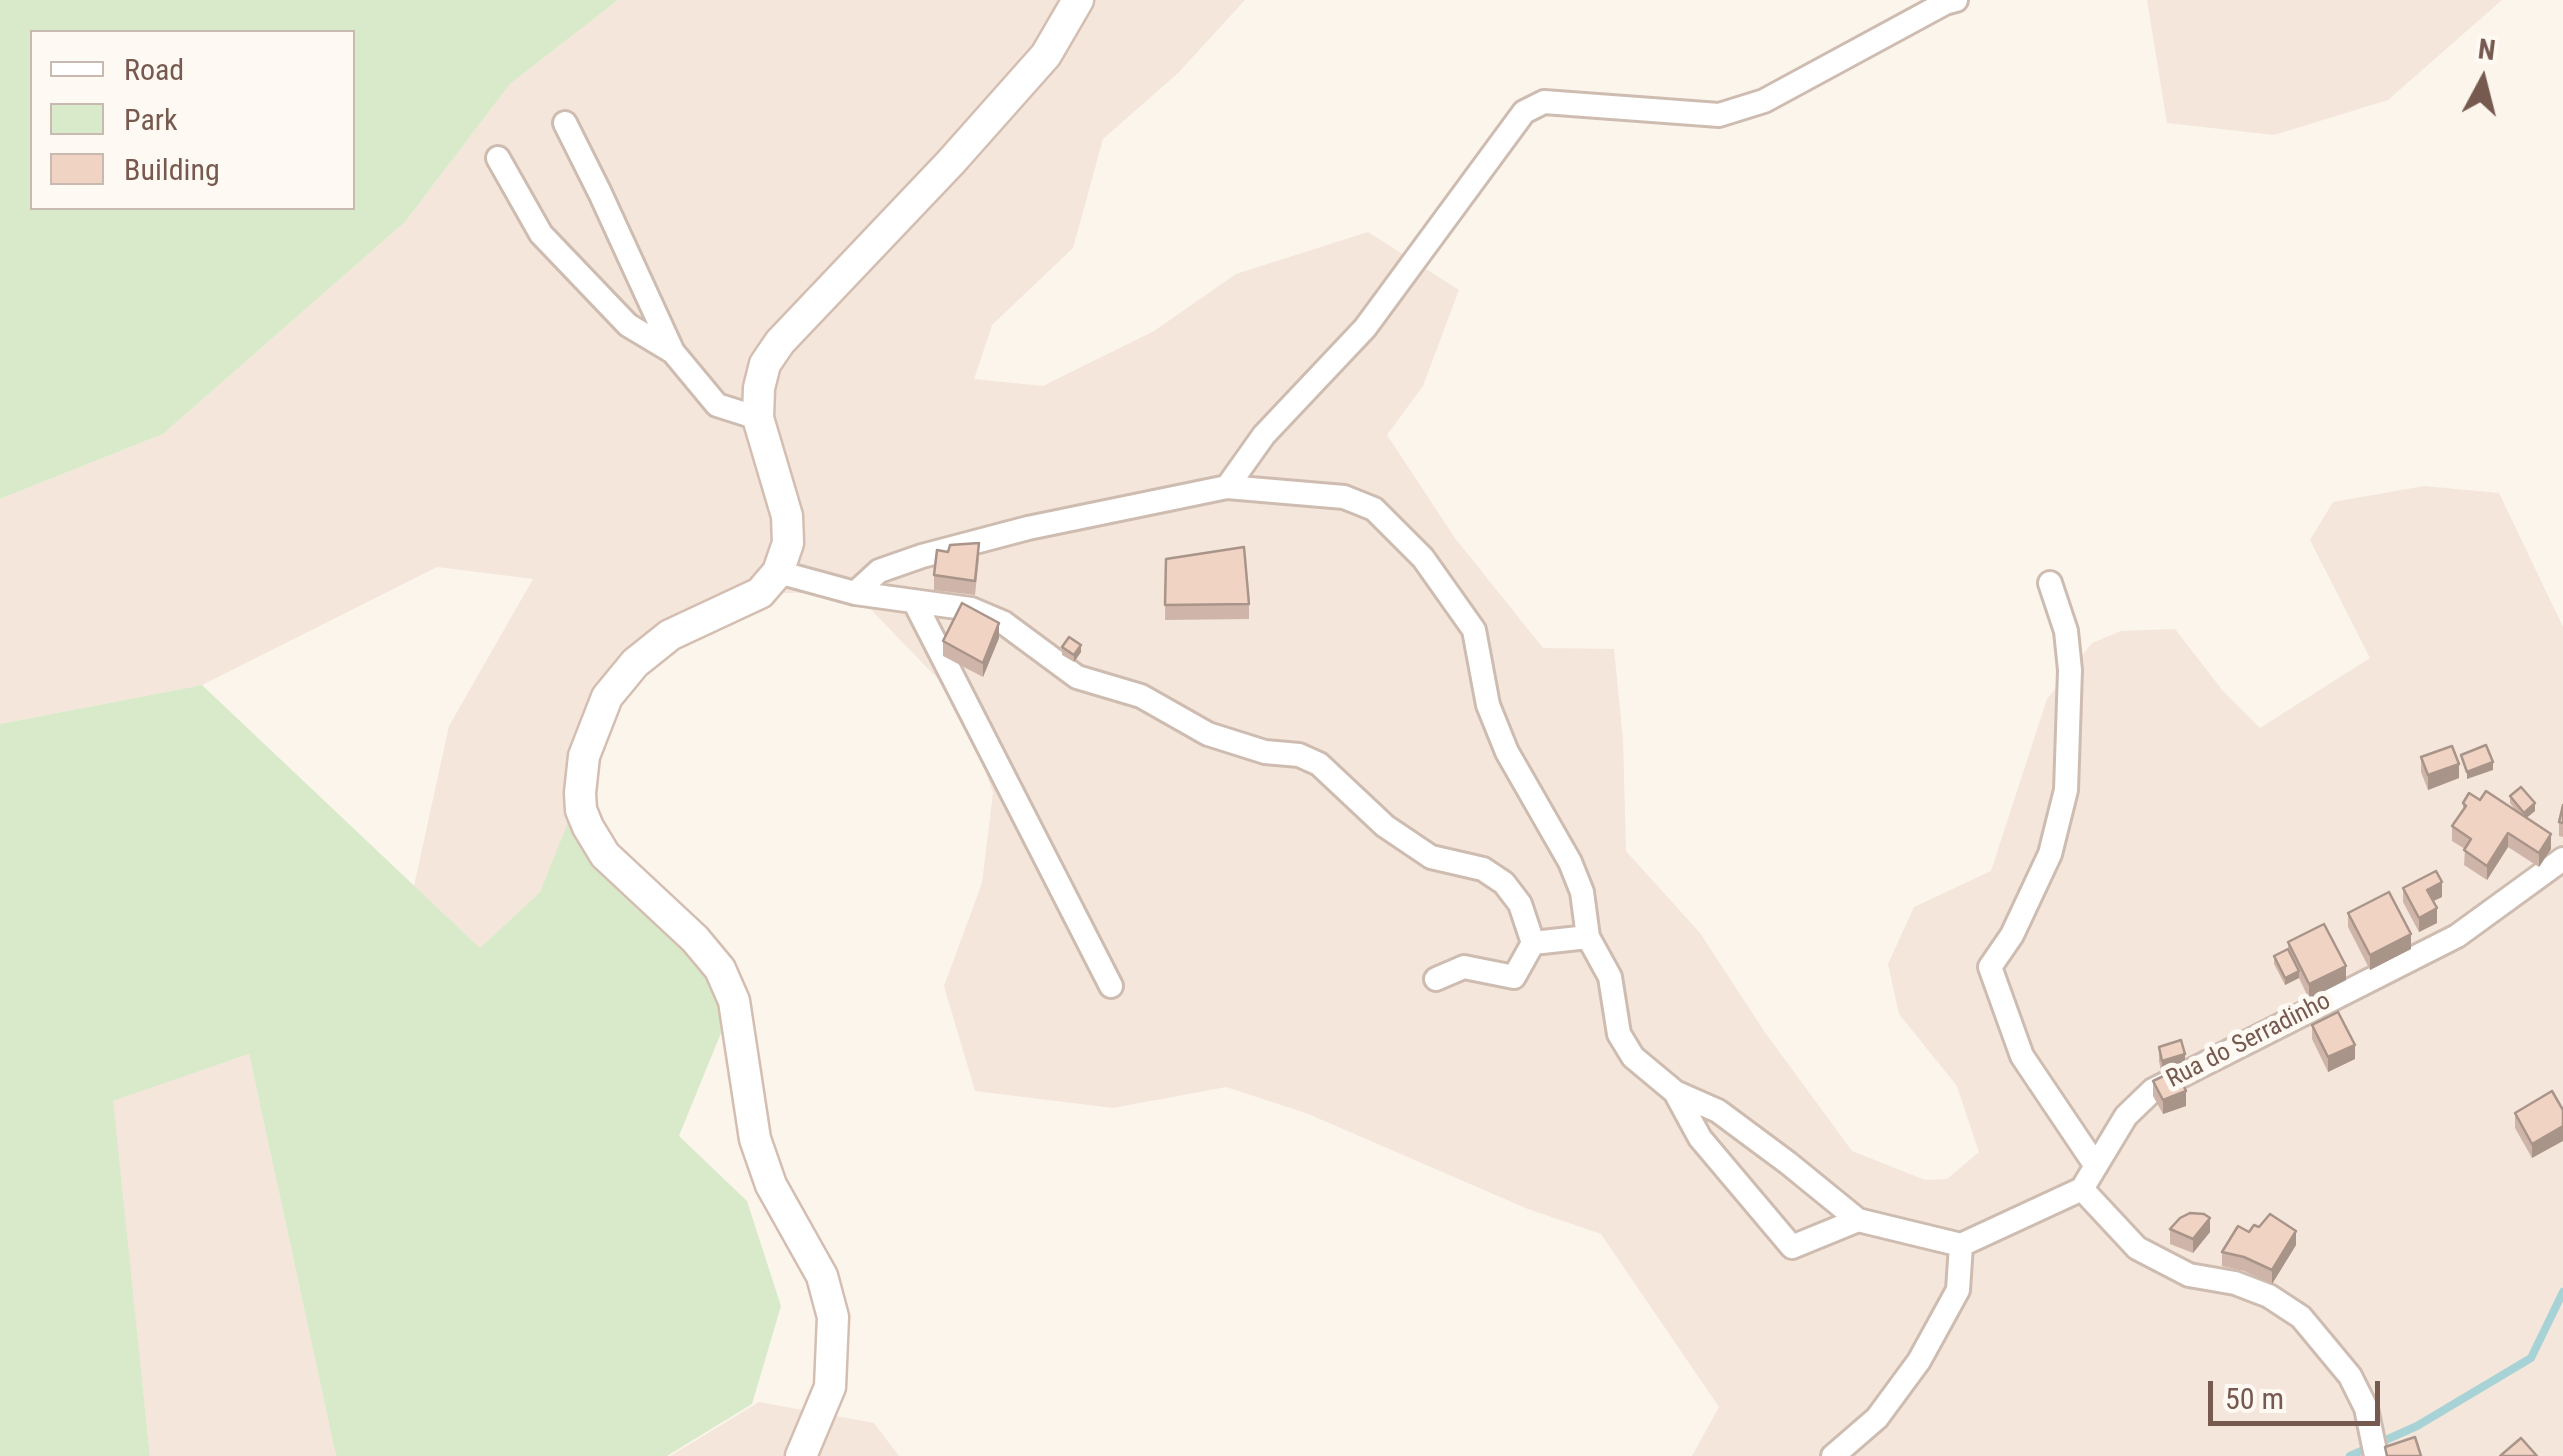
<!DOCTYPE html>
<style>
body{margin:0}
#map{position:relative;width:2563px;height:1456px;overflow:hidden;background:#fcf5ec;font-family:"Roboto Condensed",sans-serif}
canvas{display:block}
.legend{position:absolute;left:30px;top:30px;width:325px;height:180px;box-sizing:border-box;background:#fef9f3;border:2px solid #c8b9b1;margin:0;padding:12px 18px;list-style:none;font-size:30px;color:#775a4f}
.legend li{display:flex;align-items:center;gap:20px;height:50px}
.legend b{width:50px;border:2px solid #c8b9b1}
.north{position:absolute;left:2433px;top:30px;width:100px;height:100px;-webkit-text-stroke:8px #fef9f3;paint-order:stroke;rotate:7deg;font-size:28px;font-weight:700;line-height:40px;text-align:center;color:#775a4f}
.north::after{content:'';display:block;margin:auto;width:35px;height:45px;background:#775a4f;clip-path:polygon(50% 0,100% 100%,50% 72%,0 100%)}
.scale{position:absolute;left:2208px;top:1381px;width:172px;height:45px;box-sizing:border-box;border:5px solid #775a4f;border-top:0;padding-left:12px;font-size:30px;line-height:35px;white-space:nowrap;color:#775a4f;-webkit-text-stroke:8px #fef9f3;paint-order:stroke}
</style>
<div id="map">
<canvas width="2563" height="1456"></canvas>
<ul class="legend">
<li><b style="height:12px;background:#fff"></b>Road</li>
<li><b style="height:28px;background:#d9eaca"></b>Park</li>
<li><b style="height:28px;background:#f1d3c4"></b>Building</li>
</ul>
<div class="north">N</div>
<div class="scale">50 m</div>
</div>
<script>
const context = document.querySelector('canvas').getContext('2d');
context.lineJoin = 'round';
function fill(path, color) {
  context.fillStyle = color;
  context.fill(path, 'evenodd');
}
function shape(rows) {
  const path = new Path2D();
  for (const r of rows) {
    path.moveTo(r[0], r[1]);
    for (let i = 2; i < r.length; i += 2) path.lineTo(r[i], r[i + 1]);
  }
  return path;
}
function stroke(path, color, width, dash) {
  context.strokeStyle = color;
  context.lineWidth = width;
  context.lineCap = dash ? 'butt' : 'round';
  context.setLineDash(dash || []);
  context.stroke(path);
}
function write(font, color, halo, rows, align = 'center') {
  context.font = font + ' "Roboto Condensed",sans-serif';
  context.lineWidth = 10;
  context.setLineDash([]);
  context.textBaseline = 'middle';
  context.strokeStyle = halo;
  context.fillStyle = color;
  for (const [text, x, y, turn = 0] of rows) {
    context.save();
    context.translate(x, y);
    context.rotate((+turn || 0) * Math.PI / 180);
    context.textAlign = isNaN(turn) ? turn : align;
    if (halo) context.strokeText(text, 0, 0);
    context.fillText(text, 0, 0);
    context.restore();
  }
}
const residential = shape([
 [618,0,1245,0,1178,73,1103,139,1073,248,992,325,974,379,1043,386,1154,331,1236,274,1368,232,1459,290,1423,386,1387,435,1455,538,1543,648,1614,649,1623,739,1626,851,1700,933,1764,1031,1852,1151,1925,1180,1947,1179,1979,1152,1957,1086,1899,1014,1888,964,1914,907,1991,871,2047,699,2092,643,2121,631,2175,629,2223,691,2260,728,2370,658,2310,540,2333,502,2424,486,2499,493,2563,627,2563,1456,1692,1456,1719,1407,1601,1234,1528,1209,1306,1113,1226,1087,1113,1108,975,1091,944,986,982,883,993,793,962,704,855,593,760,593,635,663,540,892,480,948,414,886,449,726,533,579,437,567,202,685,0,724,0,499,163,434,405,222,510,84],
 [2147,0,2502,0,2388,100,2274,135,2167,123],
 [249,1054,336,1456,150,1456,112,1101],
 [759,1402,874,1423,899,1456,670,1456]
]);
const green = shape([
 [0,0,618,0,510,84,405,222,163,434,0,499],
 [352,32,352,208,32,208,32,32],
 [202,685,480,948,540,892,580,793,581,810,734,1001,679,1136,747,1201,781,1306,752,1404,667,1456,336,1456,249,1054,113,1101,150,1456,0,1456,0,724]
]);
const stream = shape([
 [2350,1456,2417,1426,2531,1358,2563,1292]
]);
const street = shape([
 [565,123,600,193,673,352],
 [498,158,541,234,628,325,673,352,717,405,758,418],
 [1227,487,1264,435,1365,328,1524,112,1544,102,1719,115,1764,101,1945,3,1956,0],
 [778,572,855,593,971,609,1004,623,1077,677,1141,696,1208,734,1265,752,1299,755,1319,764,1385,826,1431,857,1483,869,1504,883,1520,904,1533,943,1588,937],
 [2050,583,2066,631,2070,670,2066,790,2050,854,2012,935,1990,967,2022,1056,2096,1166],
 [855,593,879,571,922,556,1028,528,1227,487,1344,497,1374,509,1423,558,1474,630,1488,705,1507,752,1570,862,1582,892,1588,937,1610,977,1619,1034,1633,1057,1675,1092,1718,1111,1788,1163,1858,1220,1961,1245],
 [914,601,1111,986],
 [1436,979,1464,967,1514,977,1533,943],
 [1675,1092,1700,1138,1792,1247,1858,1220],
 [2082,1189,2137,1248,2189,1275,2235,1283,2269,1296,2301,1317,2350,1376,2366,1408,2376,1456],
 [1961,1245,2082,1189,2126,1116,2153,1090,2457,936,2563,859],
 [1833,1456,1877,1418,1919,1361,1958,1290,1961,1245]
]);
const secondary = shape([
 [801,1456,830,1387,833,1317,822,1276,771,1185,755,1139,734,1001,720,969,695,939,605,855,588,827,581,810,580,793,584,756,607,697,635,663,670,635,760,593,778,572,788,543,787,516,758,418,759,388,765,364,780,342,951,162,1046,55,1078,0]
]);
const wall = shape([
 [979,558,975,595,934,590,934,575],
 [1166,559,1249,604,1249,619,1165,620],
 [999,638,983,677,943,656,943,641],
 [1062,647,1081,652,1074,662,1062,655],
 [2421,757,2459,778,2428,790,2421,772],
 [2510,796,2535,811,2526,818,2551,849,2539,867,2508,847,2487,880,2464,865,2465,849,2452,841,2452,826,2463,811,2463,803,2480,800,2517,812,2510,803],
 [2563,805,2563,837,2559,836,2559,822],
 [2403,888,2442,897,2433,901,2437,923,2419,932,2403,902],
 [2348,913,2411,949,2370,970,2348,927],
 [2288,942,2346,980,2309,999,2299,978,2285,985,2274,964,2274,956,2288,949],
 [2312,1025,2355,1059,2328,1072,2312,1039],
 [2159,1047,2185,1068,2176,1071,2186,1106,2163,1114,2153,1096,2153,1081,2162,1076,2159,1061],
 [2552,1091,2532,1158,2515,1128,2515,1113],
 [2170,1229,2210,1232,2193,1253,2170,1244],
 [2249,1232,2296,1245,2272,1284,2244,1271,2222,1266,2222,1252]
]);
const shadedWall = shape([
 [999,623,999,638,983,677,983,663],
 [1081,645,1081,652,1074,662,1074,655],
 [2493,762,2493,770,2467,779,2467,772],
 [2459,764,2459,778,2428,790,2428,775],
 [2535,803,2535,811,2524,820,2524,813],
 [2508,833,2508,847,2487,880,2487,866],
 [2551,834,2551,849,2539,867,2539,853],
 [2442,882,2442,897,2427,904,2427,890],
 [2437,908,2437,923,2419,932,2419,918],
 [2411,934,2411,949,2370,970,2370,955],
 [2346,966,2346,980,2309,999,2309,984],
 [2299,971,2299,978,2285,985,2285,978],
 [2355,1045,2355,1059,2328,1072,2328,1057],
 [2185,1054,2185,1068,2162,1076,2162,1061],
 [2186,1091,2186,1106,2163,1114,2163,1100],
 [2563,1126,2563,1141,2532,1158,2532,1144],
 [2210,1218,2210,1232,2193,1253,2193,1239],
 [2296,1231,2296,1245,2272,1284,2272,1270]
]);
const building = shape([
 [979,543,975,581,934,575,937,550,948,552,950,545,979,543],
 [1244,547,1249,604,1165,605,1166,559,1244,547],
 [962,603,999,623,983,663,943,641,962,603],
 [1069,637,1081,645,1074,655,1062,647,1069,637],
 [2486,745,2493,762,2467,772,2461,755,2486,745],
 [2452,746,2459,764,2428,775,2421,757,2452,746],
 [2521,787,2535,803,2524,813,2510,796,2521,787],
 [2486,791,2551,834,2539,853,2508,833,2487,866,2464,850,2471,839,2452,826,2466,806,2463,803,2469,793,2480,800,2486,791],
 [2563,805,2563,823,2559,822,2563,805],
 [2436,871,2442,882,2427,890,2437,908,2419,918,2403,888,2436,871],
 [2389,892,2411,934,2370,955,2348,913,2389,892],
 [2324,924,2346,966,2309,984,2288,942,2324,924],
 [2288,949,2299,971,2285,978,2274,956,2288,949],
 [2338,1012,2355,1045,2328,1057,2312,1025,2338,1012],
 [2181,1040,2185,1054,2162,1061,2159,1047,2181,1040],
 [2176,1070,2186,1091,2163,1100,2153,1081,2176,1070],
 [2552,1091,2563,1110,2563,1126,2532,1144,2515,1113,2552,1091],
 [2190,1213,2204,1214,2210,1218,2193,1239,2170,1229,2180,1218,2190,1213],
 [2270,1214,2296,1231,2272,1270,2244,1257,2222,1252,2238,1226,2249,1232,2254,1225,2259,1227,2270,1214],
 [2415,1437,2421,1456,2387,1456,2385,1447,2415,1437],
 [2521,1438,2537,1456,2500,1456,2521,1438]
]);
const streetNames = [
 ["Rua do Serradinho",2249,1041,-27]
];
fill(residential, '#f4e6da');
fill(green, '#d9eaca');
stroke(stream, '#a7d3d7', 8);
stroke(street, '#cebcb1', 28);
stroke(secondary, '#d4beb1', 35);
stroke(street, '#fff', 22);
stroke(secondary, '#fff', 30);
fill(wall, '#cfb5a9');
fill(shadedWall, '#a99489');
fill(building, '#f1d3c4');
stroke(building, '#a99489', 2.5);
write('25px', '#775a4f', '#fef9f3', streetNames);
</script>
